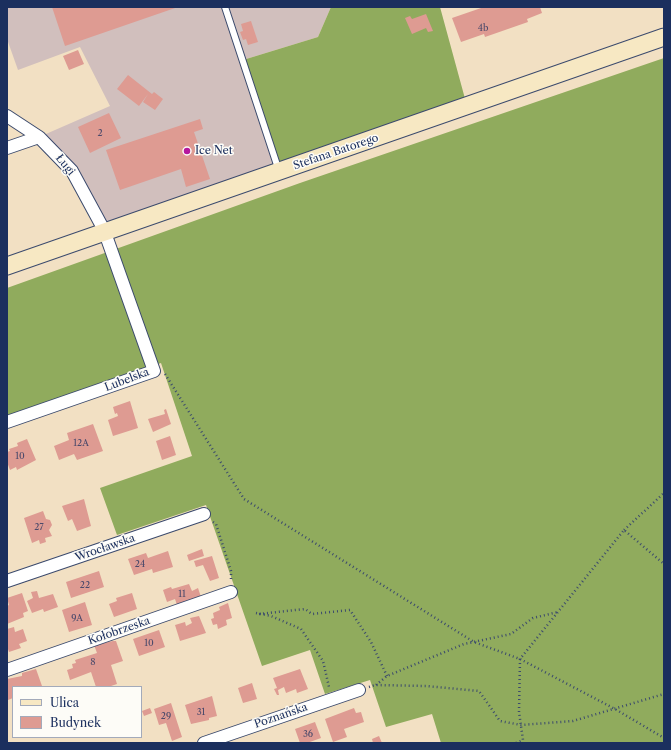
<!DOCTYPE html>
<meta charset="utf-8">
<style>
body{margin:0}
#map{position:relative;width:671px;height:750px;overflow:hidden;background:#f2e0c3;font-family:"Libre Caslon Text",serif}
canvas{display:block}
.frame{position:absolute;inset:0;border:8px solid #1b2f5e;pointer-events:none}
.legend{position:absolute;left:12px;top:686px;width:130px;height:52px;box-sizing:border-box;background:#fdfcf7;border:1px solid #a3aaba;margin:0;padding:5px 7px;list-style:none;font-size:12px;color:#1b2f5e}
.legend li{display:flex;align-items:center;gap:8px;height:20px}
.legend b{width:20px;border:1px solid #a3aaba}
</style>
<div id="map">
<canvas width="671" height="750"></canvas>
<div class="frame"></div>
<ul class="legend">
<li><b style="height:5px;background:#f7e8c3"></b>Ulica</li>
<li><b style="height:11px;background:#de9b92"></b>Budynek</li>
</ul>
</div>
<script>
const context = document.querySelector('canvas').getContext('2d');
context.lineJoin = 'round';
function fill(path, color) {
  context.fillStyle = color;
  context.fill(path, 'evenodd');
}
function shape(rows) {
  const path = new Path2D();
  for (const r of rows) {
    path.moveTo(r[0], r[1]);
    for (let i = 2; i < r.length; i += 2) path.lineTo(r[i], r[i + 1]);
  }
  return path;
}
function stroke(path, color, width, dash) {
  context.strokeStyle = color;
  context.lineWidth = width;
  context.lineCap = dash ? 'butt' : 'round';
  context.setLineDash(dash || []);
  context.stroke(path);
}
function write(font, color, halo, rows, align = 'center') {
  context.font = font + ' "Libre Caslon Text",serif';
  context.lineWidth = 3;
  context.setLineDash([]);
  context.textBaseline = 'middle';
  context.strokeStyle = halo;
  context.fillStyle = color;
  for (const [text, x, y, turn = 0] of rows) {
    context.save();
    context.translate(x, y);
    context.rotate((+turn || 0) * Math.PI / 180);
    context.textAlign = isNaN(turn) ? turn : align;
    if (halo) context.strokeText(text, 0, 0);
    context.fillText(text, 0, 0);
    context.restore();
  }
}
const industrial = shape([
 [7,7,331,7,318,37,243,60,279,171,104,230,72,171,39,137,110,106,80,47,18,70,7,39]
]);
const forest = shape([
 [331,7,440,7,467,106,279,171,243,60,318,37],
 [664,58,664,743,441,743,432,714,386,727,370,680,325,694,310,650,262,666,206,505,117,535,100,488,192,456,161,363,7,418,7,288,300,183]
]);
const building = shape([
 [52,7,178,7,65,46],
 [484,7,540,7,542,13,527,19,528,22,485,37,484,34,461,42,452,18],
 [426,14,433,31,428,32,426,28,412,34,405,18,410,16,412,19],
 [251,21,258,42,248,45,246,39,243,40,240,32,243,31,241,24],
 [78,50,84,64,69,70,63,56],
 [128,75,152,94,154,92,163,99,155,110,143,102,148,94,139,106,117,89],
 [109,113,121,138,90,153,78,127],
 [200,119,203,129,194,132,210,179,186,187,181,169,120,190,106,150],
 [130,401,138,428,113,436,108,420,118,416,117,413,115,414,113,407],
 [166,409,171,424,153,432,148,419,165,414,164,410],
 [93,424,103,451,77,460,74,454,59,460,54,446,69,440,67,433],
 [170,436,176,455,162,460,156,441],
 [27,439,36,460,17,470,16,467,10,470,7,462,7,452,10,451,9,449,18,446,17,443],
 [84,499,91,526,77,531,72,519,68,521,62,506],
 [43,511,46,519,50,520,52,525,49,530,52,536,45,538,46,542,40,544,39,540,32,543,24,518],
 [202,549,204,556,189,561,187,555],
 [168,551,173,567,153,573,152,569,134,575,128,559,146,553,148,558],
 [212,556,219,578,210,581,203,565,196,567,194,561],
 [99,571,104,587,71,598,66,582],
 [189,584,192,591,198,588,201,597,177,605,175,599,167,602,163,590,171,587,172,589],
 [37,591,39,598,53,594,58,607,44,612,43,609,32,613,27,601,33,598,31,592],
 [22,593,28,611,23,613,24,617,7,624,7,606,9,605,7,598],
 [132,593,137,609,114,617,109,604,117,601,116,598],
 [85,602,92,625,69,632,62,610],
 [228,603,232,618,226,620,227,625,218,629,217,624,213,625,211,619,214,618,213,613,220,610,219,607],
 [199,616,206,633,180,641,175,625,185,622,186,626,192,623,190,618],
 [14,627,15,632,23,629,27,641,19,644,21,648,9,652,7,646,7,629],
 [159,630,165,647,139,656,133,639],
 [113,641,116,641,123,661,111,665,117,684,108,687,96,687,91,672,70,680,67,670,73,668,72,664,76,663,75,660,97,653,94,645],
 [36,669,42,686,13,687,13,698,8,700,7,679,22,676,22,673],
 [300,669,308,689,297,693,296,689,286,693,284,687,278,690,279,695,277,695,274,689,277,688,273,678],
 [252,683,257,699,243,703,238,688],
 [212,696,217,716,209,718,209,720,191,724,185,705],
 [171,703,182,737,172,741,166,723,159,725,154,709],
 [150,708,152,713,144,716,142,711],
 [354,708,356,713,361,712,364,722,344,729,347,737,333,742,325,719],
 [315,722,321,738,307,743,300,743,295,729],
 [379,736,382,743,373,743,372,739]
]);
const path = shape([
 [165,374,244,499,474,642,520,659,615,709,664,738],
 [213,522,216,524,231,571,231,581],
 [624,530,664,493],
 [256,613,271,616,301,629,323,661,329,687],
 [259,614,305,609,312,614,350,610,371,642,387,676],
 [376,685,387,676,464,644,511,634,533,618,558,612],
 [369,687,375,685,426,686,479,691,500,721,521,725,573,721,664,694],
 [516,743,523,740,519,712,520,659,624,530,664,564]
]);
const lane = shape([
 [225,7,279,171]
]);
const street = shape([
 [7,116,39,137,72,171,104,230,154,371,7,422],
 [7,148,39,137],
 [7,581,204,514],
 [7,670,231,592],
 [204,743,359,690]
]);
const secondary = shape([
 [7,266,664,37]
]);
const markers = [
 [187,151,4,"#b5179e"]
];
const numberNames = [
 ["4b",483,28],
 ["2",100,133],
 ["12A",81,443],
 ["10",20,456],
 ["27",39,527],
 ["24",140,564],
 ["22",85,585],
 ["11",182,594],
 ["9A",77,618],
 ["10",149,643],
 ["8",93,662],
 ["31",201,712],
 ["29",166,716],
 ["36",308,734]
];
const poiNames = [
 ["Ice Net",195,151]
];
const streetNames = [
 ["Stefana Batorego",336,152,-19],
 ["Ługi",65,165,51],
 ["Lubelska",127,380,-21],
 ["Wrocławska",105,548,-19],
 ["Kołobrzeska",119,631,-19],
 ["Poznańska",281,716,-19]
];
fill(industrial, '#d1bfbd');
fill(forest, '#90ab5d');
fill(building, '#de9b92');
stroke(lane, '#3b4a6d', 8);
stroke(street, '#3b4a6d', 14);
stroke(secondary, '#3b4a6d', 19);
stroke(path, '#3b4a6d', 2.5, [1, 3]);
stroke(lane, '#fff', 6);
stroke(street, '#fff', 12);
stroke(secondary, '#f7e8c3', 17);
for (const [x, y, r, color] of markers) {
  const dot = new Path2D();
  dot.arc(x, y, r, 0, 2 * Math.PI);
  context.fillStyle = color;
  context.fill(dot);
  stroke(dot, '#fdfcf7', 1.5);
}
write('9px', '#4c4a6b', null, numberNames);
write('11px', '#1b2f5e', '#fdfcf7', poiNames, 'left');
write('11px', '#1b2f5e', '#fdfcf7', streetNames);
</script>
